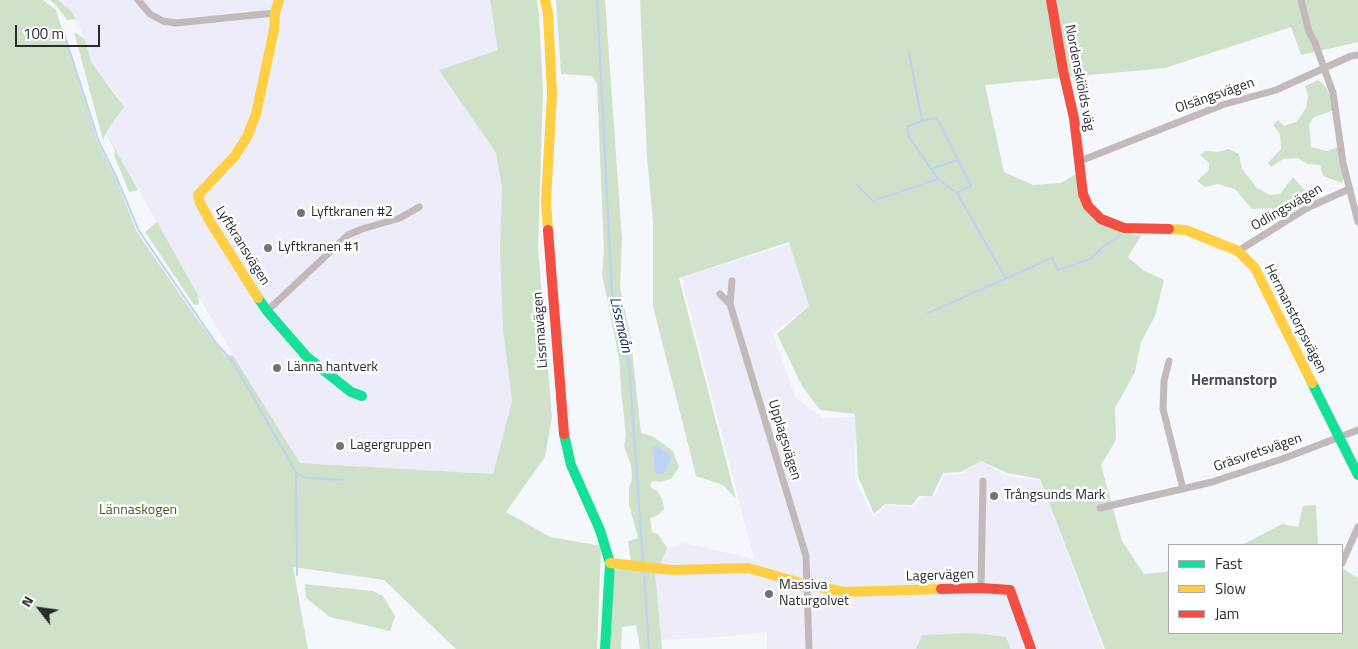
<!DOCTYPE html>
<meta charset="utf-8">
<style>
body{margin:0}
#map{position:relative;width:1358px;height:649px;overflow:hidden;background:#f4f8fc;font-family:"Titillium Web",sans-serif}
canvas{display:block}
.legend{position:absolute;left:1168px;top:544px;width:175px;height:90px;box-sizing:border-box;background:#fff;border:1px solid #a9abac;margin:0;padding:6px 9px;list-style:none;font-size:15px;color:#292c2f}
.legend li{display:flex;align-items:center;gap:10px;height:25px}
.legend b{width:25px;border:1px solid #a9abac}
.north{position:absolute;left:15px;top:584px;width:50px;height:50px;-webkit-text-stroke:4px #fff;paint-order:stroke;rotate:300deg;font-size:14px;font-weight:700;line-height:20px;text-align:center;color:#292c2f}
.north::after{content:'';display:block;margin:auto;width:18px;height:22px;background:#292c2f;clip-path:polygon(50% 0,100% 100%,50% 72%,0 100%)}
.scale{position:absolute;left:15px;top:25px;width:85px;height:22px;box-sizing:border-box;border:2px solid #292c2f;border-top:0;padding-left:6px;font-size:15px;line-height:18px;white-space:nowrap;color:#292c2f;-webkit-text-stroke:4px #fff;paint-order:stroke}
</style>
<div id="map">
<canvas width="1358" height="649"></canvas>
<ul class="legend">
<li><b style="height:6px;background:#16e098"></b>Fast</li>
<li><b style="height:6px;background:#ffcf43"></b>Slow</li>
<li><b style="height:6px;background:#f24e42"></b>Jam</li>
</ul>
<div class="north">N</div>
<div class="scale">100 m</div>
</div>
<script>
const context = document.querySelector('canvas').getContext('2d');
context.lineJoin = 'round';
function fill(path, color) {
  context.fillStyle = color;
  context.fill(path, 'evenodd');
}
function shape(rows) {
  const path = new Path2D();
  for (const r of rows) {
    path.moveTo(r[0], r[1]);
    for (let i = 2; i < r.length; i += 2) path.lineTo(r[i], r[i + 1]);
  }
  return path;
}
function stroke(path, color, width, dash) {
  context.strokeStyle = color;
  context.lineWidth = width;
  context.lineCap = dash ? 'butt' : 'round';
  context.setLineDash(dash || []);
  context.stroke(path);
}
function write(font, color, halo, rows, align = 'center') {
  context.font = font + ' "Titillium Web",sans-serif';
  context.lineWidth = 5;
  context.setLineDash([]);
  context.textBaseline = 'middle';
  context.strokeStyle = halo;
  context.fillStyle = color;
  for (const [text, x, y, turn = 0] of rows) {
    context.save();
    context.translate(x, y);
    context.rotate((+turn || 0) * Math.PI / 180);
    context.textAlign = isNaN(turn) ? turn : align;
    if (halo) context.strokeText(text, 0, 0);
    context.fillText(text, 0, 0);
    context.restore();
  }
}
const industrial = shape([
 [58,0,490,0,499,50,440,70,496,153,502,188,500,249,503,330,512,401,493,474,300,463,211,318,106,132,124,106,91,62,85,39,72,12],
 [790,244,809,305,773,334,795,397,823,418,856,417,855,479,874,518,885,505,914,507,920,498,935,495,944,475,963,473,980,460,1008,477,1040,480,1103,649,1028,649,1023,643,1022,649,1011,649,1006,637,922,635,916,649,767,649,767,632,721,637,661,640,655,572,660,565,667,548,685,543,754,559,681,277]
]);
const green = shape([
 [0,0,43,0,56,10,98,143,115,177,137,232,195,316,225,356,233,355,300,463,493,474,512,401,503,330,500,249,502,188,496,153,439,70,498,50,490,0,537,0,539,14,543,91,538,248,552,417,545,457,506,512,550,537,601,546,597,649,456,649,384,580,293,567,308,649,0,649],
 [50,0,58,0,72,12,76,19,67,20,56,5],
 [556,0,605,0,622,239,620,288,631,340,641,433,652,436,673,451,679,467,671,479,660,482,652,481,650,487,657,491,662,498,664,509,658,515,650,518,652,532,658,534,667,548,660,565,631,563,628,541,638,538,629,504,629,489,632,478,631,465,624,446,626,436,622,400,619,358,602,274,604,252,597,84,592,76,561,74],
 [640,0,1358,0,1358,42,1354,43,1301,55,1291,27,1165,68,985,85,1004,172,1033,185,1061,183,1076,174,1084,209,1099,223,1122,233,1141,236,1128,257,1143,270,1164,280,1155,316,1141,342,1135,372,1115,408,1116,440,1101,465,1122,541,1144,574,1166,572,1169,569,1169,633,1342,633,1342,568,1358,578,1358,649,1105,649,1040,479,1007,473,981,461,961,472,943,473,932,496,919,496,912,505,885,504,874,514,858,476,855,414,820,410,802,386,777,334,809,306,789,242,679,278,736,499,723,485,696,476,653,306,653,222,647,157],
 [74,32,85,39,91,62,124,107,106,132,138,190,129,192,114,155,115,150,106,133,103,140],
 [1318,80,1325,86,1333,101,1332,111,1314,117,1309,124,1311,147,1327,151,1338,147,1344,176,1342,183,1323,176,1320,165,1307,164,1298,158,1283,159,1271,167,1268,163,1281,149,1280,134,1273,125,1278,120,1284,126,1296,122,1306,108,1308,96,1305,86],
 [1229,149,1239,154,1242,169,1257,188,1270,195,1280,194,1293,177,1310,196,1307,204,1283,217,1271,208,1252,209,1235,189,1218,184,1205,187,1197,181,1209,170,1209,163,1200,155,1205,151,1218,152],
 [157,222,198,295,199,304,194,305,145,232],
 [1316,505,1318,545,1242,545,1282,524,1298,527,1303,506],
 [619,568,655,572,662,649,640,649,636,625,622,627,621,649,609,649,613,575,615,570],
 [305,584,373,591,383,596,395,616,390,631,330,617,306,598],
 [974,633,1006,637,1011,649,916,649,922,635]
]);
const water = shape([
 [657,446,669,454,671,458,667,470,662,474,657,474,655,472,653,447]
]);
const stream = shape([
 [597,0,612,292,629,364,643,562],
 [65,36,99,142,115,174,139,231,216,343,233,362,296,472],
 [909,52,922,121,937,118,971,186,957,193],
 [922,121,907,127,909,137,938,179,957,193,1006,279],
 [931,169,957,160],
 [856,184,873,201,938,179],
 [928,313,1052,258,1058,270,1090,259,1104,246,1121,235],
 [644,572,649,649],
 [297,575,296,472,306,478,344,480]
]);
const street = shape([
 [138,0,150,14,163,21,176,23,275,13],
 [1301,0,1309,32,1315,43,1333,93,1343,163,1358,222],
 [1080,161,1222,105,1276,90,1351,56,1358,55],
 [1238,251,1307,208,1349,189],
 [732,281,730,304,806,556,809,649],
 [720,294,730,304],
 [267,311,348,235,362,229,400,218,419,207],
 [1169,361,1164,381,1163,409,1183,489],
 [1100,508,1212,482,1282,459,1358,430],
 [1342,563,1358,527],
 [981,588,983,481]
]);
const fast = shape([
 [258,298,267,311,307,357,351,392,362,396],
 [1312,383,1358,475],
 [564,434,571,465,600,530,610,563,605,649]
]);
const slow = shape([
 [545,0,548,14,552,94,546,202,548,230],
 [1169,229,1186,230,1238,251,1255,268,1312,383],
 [258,298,211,223,200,203,198,195,234,157,247,137,256,114,274,30,275,13,279,0],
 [610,563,672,570,748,568,808,585,845,592,941,589]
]);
const jam = shape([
 [1051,0,1063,70,1074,118,1083,194,1088,206,1101,219,1124,228,1169,229],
 [548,230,564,434],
 [941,589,981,588,1010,590,1031,649]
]);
const markers = [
 [301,213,5,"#707377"],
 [268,248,5,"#707377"],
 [277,368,5,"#707377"],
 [340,446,5,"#707377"],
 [994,496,5,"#707377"],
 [769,594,5,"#707377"]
];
const streetNames = [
 ["Nordenskiölds väg",1079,78,79],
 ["Olsängsvägen",1215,96,-19],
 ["Odlingsvägen",1287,208,-30],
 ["Lyftkransvägen",242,246,58],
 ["Hermanstorpsvägen",1295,319,63],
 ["Lissmavägen",541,330,-94],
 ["Upplagsvägen",784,440,73],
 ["Gräsvretsvägen",1258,453,-19],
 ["Lagervägen",940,576,-2]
];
const poiNames = [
 ["Lyftkranen #2",311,213],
 ["Lyftkranen #1",278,248],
 ["Länna hantverk",287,368],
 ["Lagergruppen",350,446],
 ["Trångsunds Mark",1004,496],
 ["Massiva",779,586],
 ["Naturgolvet",779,602]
];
const parkNames = [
 ["Lännaskogen",138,511]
];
const waterNames = [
 ["Lissmaån",620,325,77]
];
const neighbourhoodNames = [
 ["Hermanstorp",1234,381]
];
fill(industrial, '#ecedf9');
fill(green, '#d0e1ca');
fill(water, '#bdd2f6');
stroke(stream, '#bdd2f6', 2);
stroke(street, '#c2b9bb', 7);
stroke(fast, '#16e098', 10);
stroke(slow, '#ffcf43', 10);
stroke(jam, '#f24e42', 10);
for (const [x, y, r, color] of markers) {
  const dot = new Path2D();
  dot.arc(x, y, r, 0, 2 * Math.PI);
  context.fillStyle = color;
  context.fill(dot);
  stroke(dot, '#fff', 2);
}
write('14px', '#292c2f', '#fff', streetNames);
write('14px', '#292c2f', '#fff', poiNames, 'left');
write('14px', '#3b621c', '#fff', parkNames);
write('italic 15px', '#0b2963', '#fff', waterNames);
write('bold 15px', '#495157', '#fff', neighbourhoodNames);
</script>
